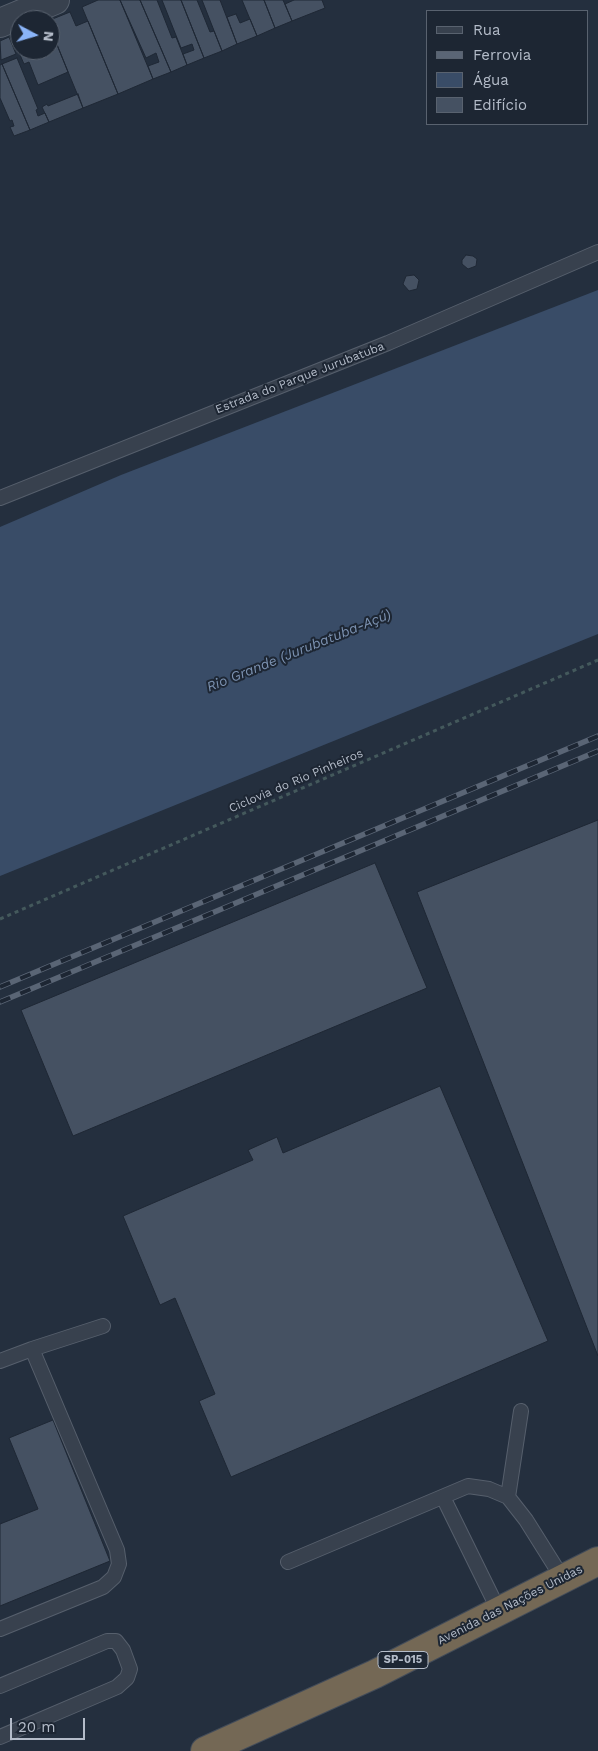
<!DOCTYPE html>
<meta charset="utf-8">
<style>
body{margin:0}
#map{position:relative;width:598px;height:1751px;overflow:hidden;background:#242f3e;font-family:"Work Sans",sans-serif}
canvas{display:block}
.legend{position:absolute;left:426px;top:10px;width:162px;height:115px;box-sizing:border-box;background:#1d2633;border:1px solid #59626f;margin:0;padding:6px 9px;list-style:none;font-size:15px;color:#b4bcc9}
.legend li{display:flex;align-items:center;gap:10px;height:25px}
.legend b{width:25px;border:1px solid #59626f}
.north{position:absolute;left:10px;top:10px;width:50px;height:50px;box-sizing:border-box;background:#1d2633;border:1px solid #59626f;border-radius:50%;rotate:96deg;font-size:14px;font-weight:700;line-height:20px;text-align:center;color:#b4bcc9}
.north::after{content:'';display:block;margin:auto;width:18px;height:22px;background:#8ab4f8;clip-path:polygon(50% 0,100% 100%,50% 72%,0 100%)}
.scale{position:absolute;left:10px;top:1718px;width:75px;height:22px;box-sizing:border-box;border:2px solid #b4bcc9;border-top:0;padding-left:6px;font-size:15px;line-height:18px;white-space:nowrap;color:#b4bcc9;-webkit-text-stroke:4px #1d2633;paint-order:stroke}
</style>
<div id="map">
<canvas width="598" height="1751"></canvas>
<ul class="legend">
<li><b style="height:6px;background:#38414e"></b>Rua</li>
<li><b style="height:6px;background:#5a6575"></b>Ferrovia</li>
<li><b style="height:14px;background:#394c67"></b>Água</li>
<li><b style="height:14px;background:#455162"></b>Edifício</li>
</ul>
<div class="north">N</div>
<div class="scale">20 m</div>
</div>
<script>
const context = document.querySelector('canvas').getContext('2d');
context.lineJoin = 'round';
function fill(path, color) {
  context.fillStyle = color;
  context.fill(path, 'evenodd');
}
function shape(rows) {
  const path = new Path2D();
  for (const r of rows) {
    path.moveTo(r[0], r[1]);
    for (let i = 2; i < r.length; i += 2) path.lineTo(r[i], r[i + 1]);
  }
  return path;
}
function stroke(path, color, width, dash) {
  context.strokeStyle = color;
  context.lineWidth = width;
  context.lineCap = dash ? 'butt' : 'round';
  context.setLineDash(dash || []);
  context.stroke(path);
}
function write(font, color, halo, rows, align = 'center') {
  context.font = font + ' "Work Sans",sans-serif';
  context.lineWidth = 4;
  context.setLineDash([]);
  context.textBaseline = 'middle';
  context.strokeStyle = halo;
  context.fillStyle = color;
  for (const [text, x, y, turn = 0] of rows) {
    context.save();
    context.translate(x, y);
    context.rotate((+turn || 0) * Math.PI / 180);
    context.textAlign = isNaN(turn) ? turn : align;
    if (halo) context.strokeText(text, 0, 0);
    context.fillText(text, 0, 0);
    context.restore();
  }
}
const water = shape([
 [598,290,598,634,0,876,0,527,121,475]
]);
const building = shape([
 [98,0,120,0,153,79,118,94,82,7,98,0],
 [120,0,140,0,171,72,153,79,148,66,159,62,156,53,146,58,120,0],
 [140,0,157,0,172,38,176,37,187,65,171,72,140,0],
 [162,0,181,0,204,58,187,65,183,54,194,50,192,44,181,48,162,0],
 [181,0,197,0,210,32,214,31,222,51,204,58,181,0],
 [202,0,220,0,237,44,222,51,202,0],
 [242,0,264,0,275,28,257,36,242,0],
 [264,0,283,0,292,21,275,28,264,0],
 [294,0,322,0,325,8,292,21,285,4,294,0],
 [70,12,76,26,88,21,118,94,83,108,50,28,50,20,70,12],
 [236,14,240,23,250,19,257,36,237,44,227,17,236,14],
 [52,32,68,72,38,85,29,62,24,64,17,48,20,47,20,50,50,50,50,33,52,32],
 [9,37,16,54,1,60,0,41,9,37],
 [17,58,38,109,36,110,38,116,45,113,49,122,30,130,2,64,17,58],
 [2,64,30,130,14,136,10,127,14,126,12,120,10,121,0,98,0,65,2,64],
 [78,94,83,108,49,122,42,107,47,104,48,106,78,94],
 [466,255,473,256,477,259,476,266,468,269,462,264,462,260,466,255],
 [414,275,419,280,417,289,409,291,403,284,406,276,414,275],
 [598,820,598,1356,417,892,598,820],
 [375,863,427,988,73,1136,21,1010,375,863],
 [440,1086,548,1341,231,1477,199,1401,215,1394,175,1298,160,1305,123,1216,253,1160,248,1150,277,1137,283,1153,440,1086],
 [53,1420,110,1561,0,1606,0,1524,38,1509,9,1438,53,1420]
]);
const path = shape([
 [0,919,598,660]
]);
const lane = shape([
 [0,498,388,343,598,252],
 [0,1361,32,1349,103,1326],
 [443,1497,499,1611],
 [508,1497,521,1411],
 [288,1562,468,1486,489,1489,508,1497,526,1520,563,1579],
 [0,1629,103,1587,114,1577,119,1564,117,1550,32,1349],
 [0,1686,107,1641,116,1641,123,1650,130,1669,127,1678,117,1687,0,1737]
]);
const street = shape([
 [0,23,55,0]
]);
const highway = shape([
 [205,1751,375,1674,598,1561]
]);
const rail = shape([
 [0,987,598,736],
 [0,1002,598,751]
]);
const shields = [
 [403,1660,50]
];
const shieldNames = [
 ["SP-015",403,1660]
];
const streetNames = [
 ["Estrada do Parque Jurubatuba",300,378,-21],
 ["Ciclovia do Rio Pinheiros",296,781,-23],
 ["Avenida das Nações Unidas",510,1605,-27]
];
const waterNames = [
 ["Rio Grande (Jurubatuba-Açú)",299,651,-22]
];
fill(water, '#394c67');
fill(building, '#455162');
stroke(building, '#1f2835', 1);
stroke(lane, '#565f6c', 16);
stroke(street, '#565f6c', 30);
stroke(highway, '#434c59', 30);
stroke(path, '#44595c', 3, [4, 4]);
stroke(lane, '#38414e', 14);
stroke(street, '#38414e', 28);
stroke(highway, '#746855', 28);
stroke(rail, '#5a6575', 5.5);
stroke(rail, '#1d2633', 4, [11]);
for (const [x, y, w] of shields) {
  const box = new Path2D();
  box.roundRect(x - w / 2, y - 8.5, w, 17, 4);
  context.fillStyle = '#1d2633';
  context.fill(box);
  stroke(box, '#b4bcc9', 1);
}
write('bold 11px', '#b4bcc9', null, shieldNames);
write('12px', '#b4bcc9', '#1d2633', streetNames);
write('italic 14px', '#7c92b1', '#1d2633', waterNames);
</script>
